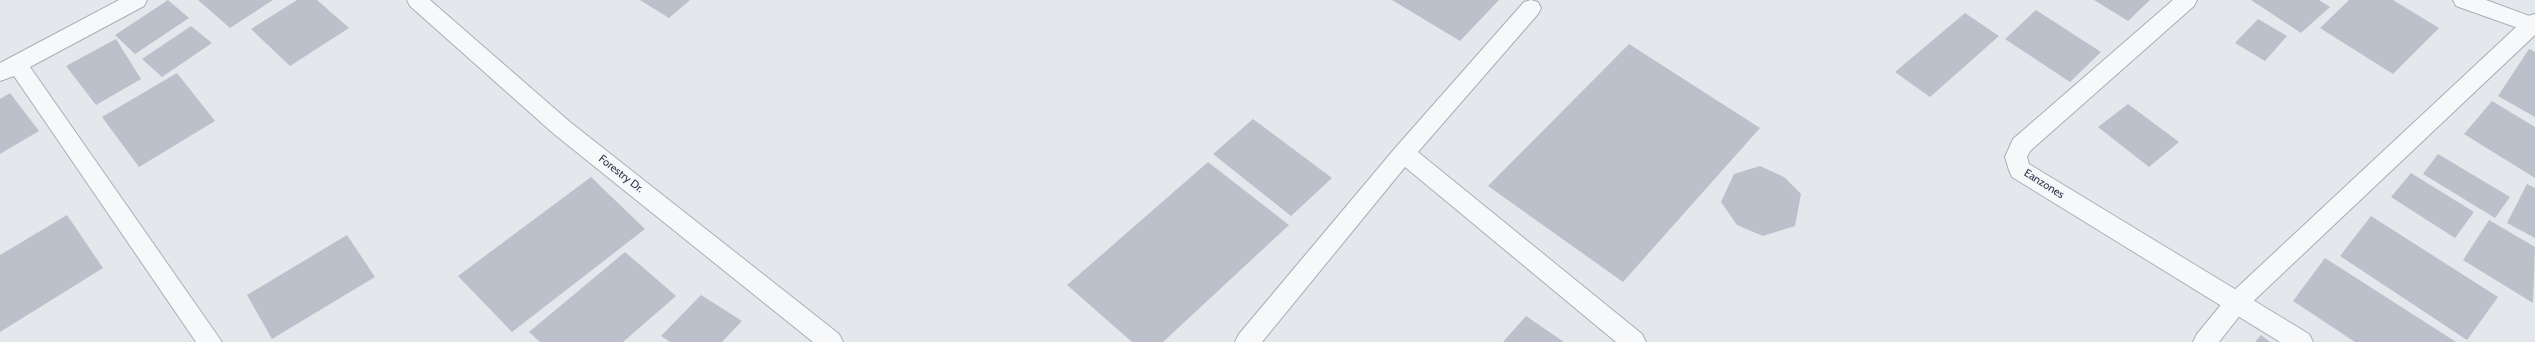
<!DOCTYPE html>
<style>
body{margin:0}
canvas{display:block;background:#e4e7ec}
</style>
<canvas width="2535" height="342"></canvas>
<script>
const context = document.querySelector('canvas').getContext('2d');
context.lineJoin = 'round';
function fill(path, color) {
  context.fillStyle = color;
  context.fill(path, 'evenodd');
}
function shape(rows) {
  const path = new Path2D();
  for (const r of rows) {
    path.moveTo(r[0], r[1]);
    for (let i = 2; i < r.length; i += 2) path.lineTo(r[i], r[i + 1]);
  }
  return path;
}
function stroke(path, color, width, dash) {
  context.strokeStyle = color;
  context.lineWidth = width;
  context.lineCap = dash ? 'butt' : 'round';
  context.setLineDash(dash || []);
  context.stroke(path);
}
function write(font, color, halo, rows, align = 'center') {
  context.font = font + ' Cabin,sans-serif';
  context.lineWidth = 3;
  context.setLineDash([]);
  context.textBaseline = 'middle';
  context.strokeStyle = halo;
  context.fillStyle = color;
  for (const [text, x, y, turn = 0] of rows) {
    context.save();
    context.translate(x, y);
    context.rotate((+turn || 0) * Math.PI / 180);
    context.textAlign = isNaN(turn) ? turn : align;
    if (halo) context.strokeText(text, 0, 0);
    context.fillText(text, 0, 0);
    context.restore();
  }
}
const building = shape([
 [168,0,189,18,135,54,115,35],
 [198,0,273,0,230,28],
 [297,0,317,0,349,28,290,66,251,29],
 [640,0,690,0,669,18],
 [1392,0,1499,0,1460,41],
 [2094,0,2150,0,2128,21],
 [2251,0,2319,0,2330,7,2301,33],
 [2349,0,2393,0,2439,28,2393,74,2320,28],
 [2036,10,2101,52,2070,82,2005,39],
 [1965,13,1999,36,1930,97,1895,72],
 [2258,19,2287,36,2265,61,2235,43],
 [191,26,212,43,162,77,142,59],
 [116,39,141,79,96,105,66,66],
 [1629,44,1760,128,1623,282,1488,186],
 [2529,49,2535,52,2535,117,2498,96],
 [177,73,215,121,139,167,102,117],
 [10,93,39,131,0,154,0,99],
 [2492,101,2535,127,2535,178,2464,134],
 [2128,104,2179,142,2149,167,2098,127],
 [1253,119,1332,178,1291,216,1213,154],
 [2438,154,2510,197,2495,218,2423,174],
 [1208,162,1289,225,1163,342,1132,342,1067,285],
 [1760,166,1784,177,1801,194,1795,226,1763,236,1737,225,1721,202,1734,174],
 [2411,173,2474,212,2455,238,2391,197],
 [591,177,645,229,512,332,458,276],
 [2527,184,2535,188,2535,238,2507,223],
 [67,215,103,268,0,332,0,255],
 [2371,216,2498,297,2467,340,2340,256],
 [2489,220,2535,247,2533,303,2463,260],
 [347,235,375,277,272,339,247,295],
 [625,252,676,296,623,342,540,342,529,332],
 [2325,258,2456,342,2355,342,2293,301],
 [701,295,742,321,722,342,670,342,661,336],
 [1526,316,1564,342,1503,342],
 [2261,335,2270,342,2255,342]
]);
const minor = shape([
 [119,0,147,0,144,6,30,67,222,342,196,342,14,76,0,81,0,63,119,0],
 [407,0,430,0,570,122,839,334,843,342,813,342,554,134,410,6,407,0],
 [1531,0,1538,2,1541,8,1538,14,1418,152,1642,334,1646,342,1616,342,1405,167,1262,342,1235,342,1239,334,1396,147,1524,2,1531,0],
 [2173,0,2197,0,2194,6,2030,151,2027,157,2029,164,2309,334,2313,342,2280,342,2012,177,2009,170,2005,157,2013,139,2173,0],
 [2453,0,2486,0,2535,18,2535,34,2456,6,2453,0]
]);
const tertiary = shape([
 [2535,14,2535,35,2245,309,2219,342,2193,342,2197,334,2229,295,2528,16,2535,14]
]);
const streetNames = [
 ["Forestry Dr.",621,174,38],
 ["Eanzones",2044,184,32]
];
fill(building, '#bbc0ca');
stroke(minor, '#a9aeb7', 2);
stroke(tertiary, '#a9aeb7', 2);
fill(minor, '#f7f8fa');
fill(tertiary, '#f7f8fa');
write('11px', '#2b3445', '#f4f6f9', streetNames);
</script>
